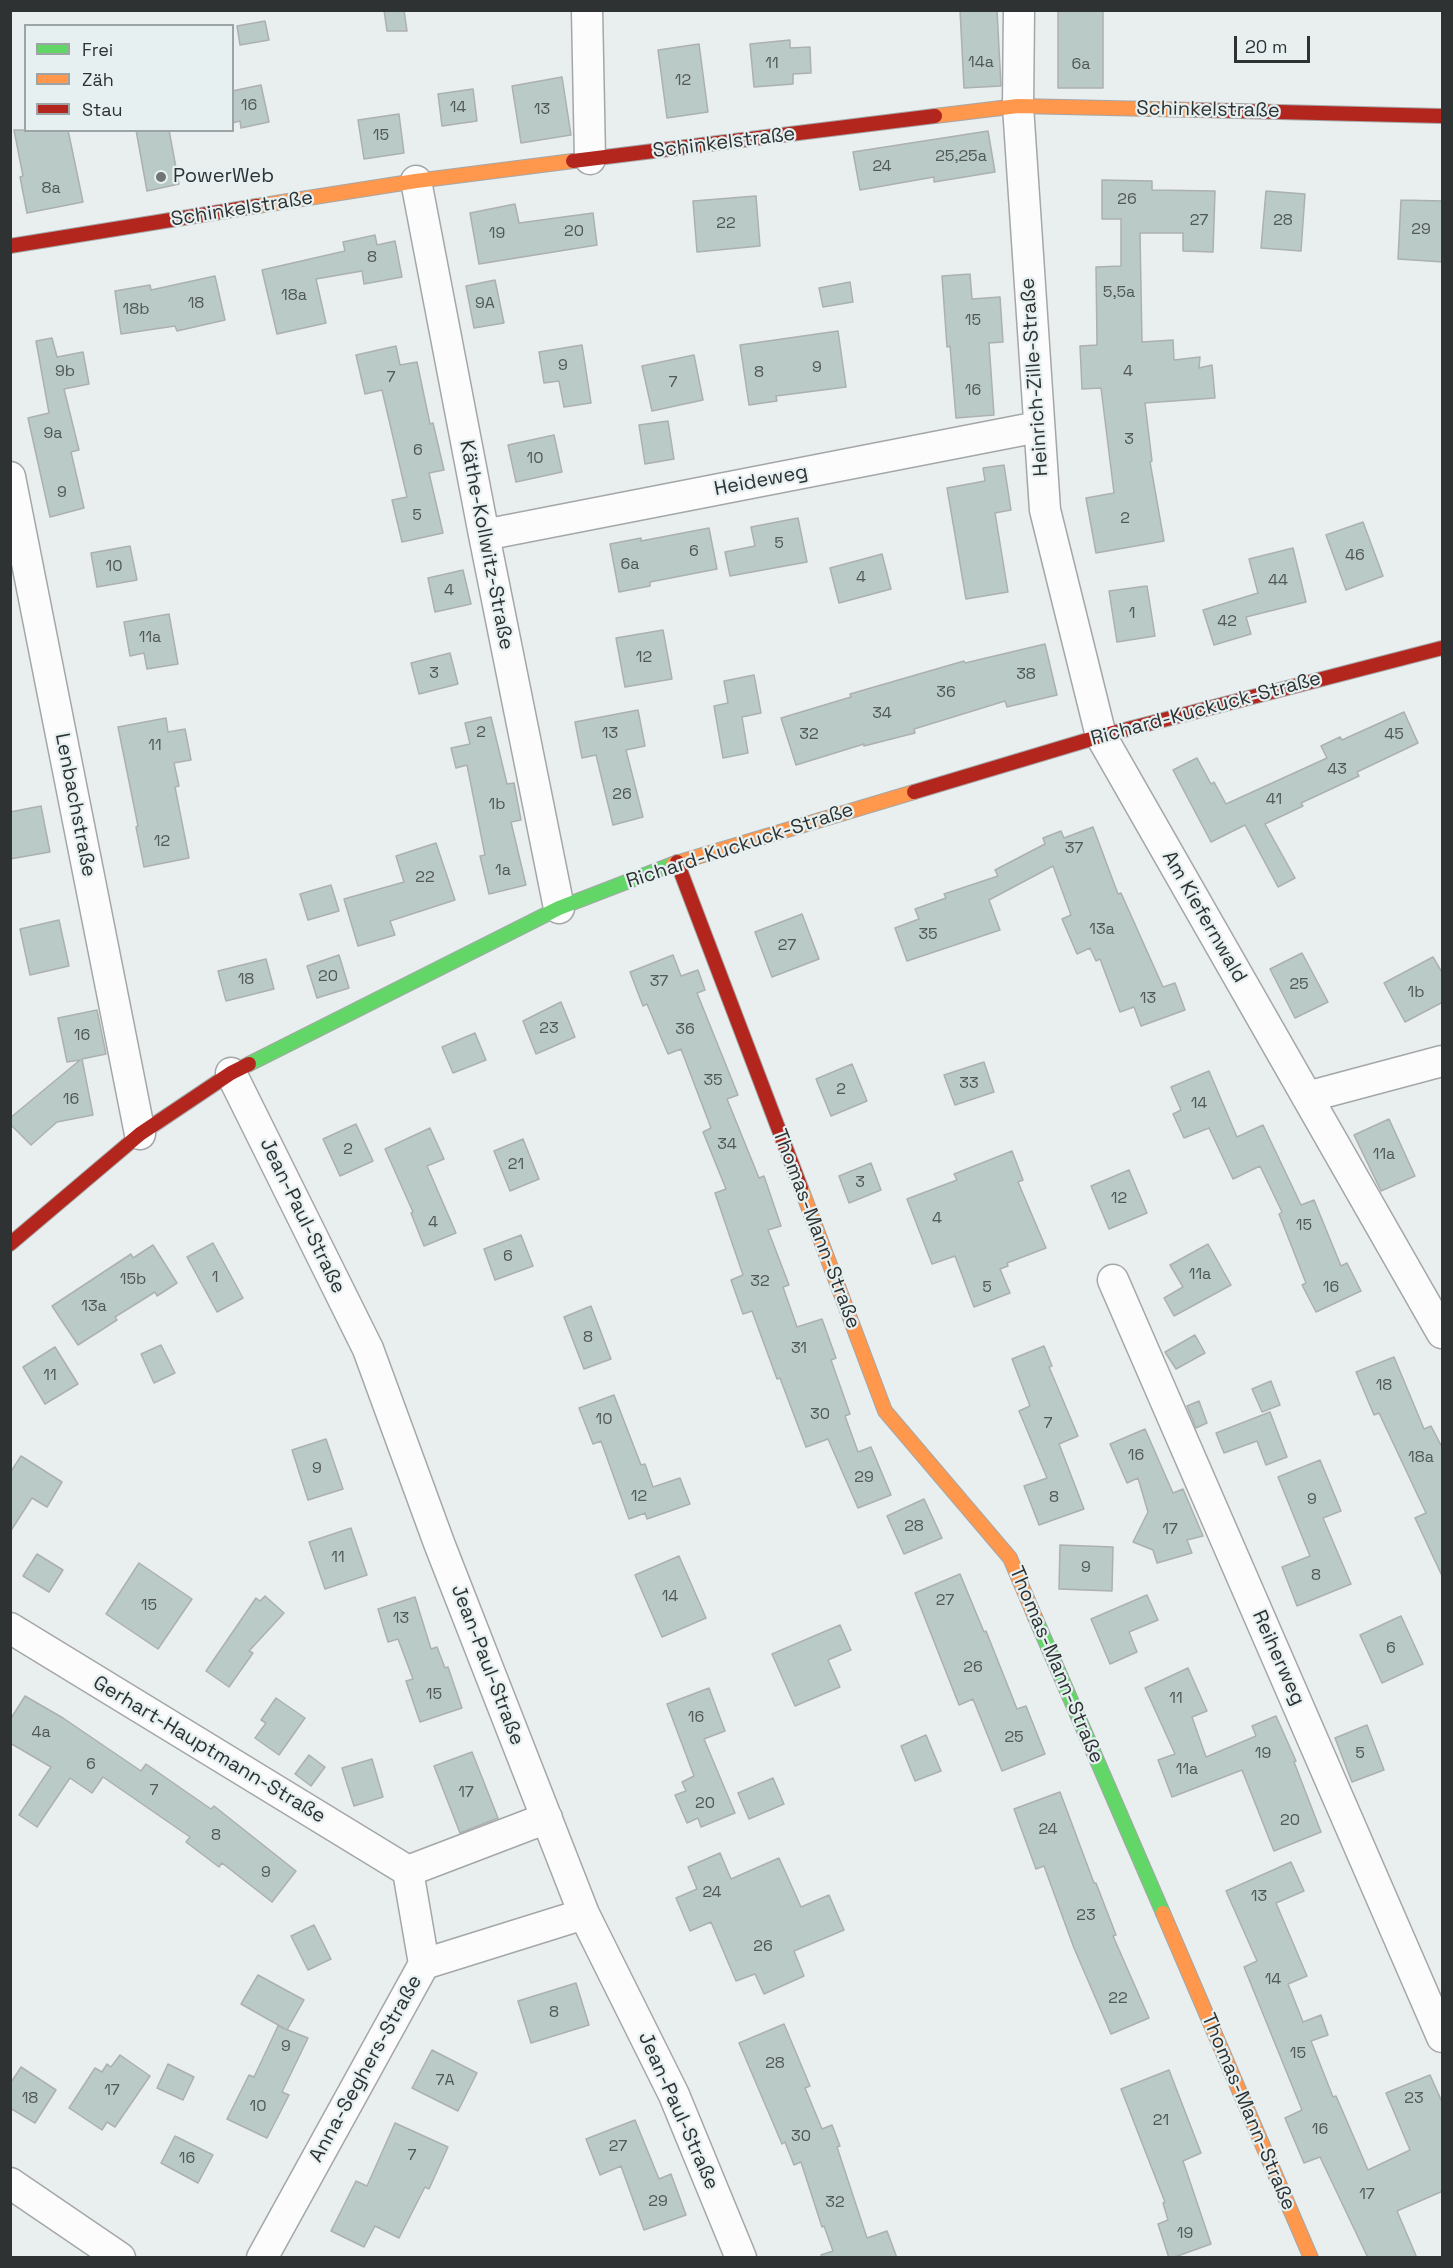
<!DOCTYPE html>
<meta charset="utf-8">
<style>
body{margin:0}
#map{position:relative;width:1453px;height:2268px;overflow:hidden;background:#e9eeef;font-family:"Space Grotesk",sans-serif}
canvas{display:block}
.frame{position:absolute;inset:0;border:12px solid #2e3232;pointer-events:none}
.legend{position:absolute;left:24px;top:24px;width:210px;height:108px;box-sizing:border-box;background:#e7f0f1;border:2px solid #9da4a5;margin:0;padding:8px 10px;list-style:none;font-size:18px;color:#2e3232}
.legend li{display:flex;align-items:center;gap:12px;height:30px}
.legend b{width:30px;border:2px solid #9da4a5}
.scale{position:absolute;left:1234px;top:36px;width:76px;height:27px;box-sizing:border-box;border:3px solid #2e3232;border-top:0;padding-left:8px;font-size:18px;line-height:21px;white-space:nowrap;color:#2e3232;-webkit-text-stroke:4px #e7f0f1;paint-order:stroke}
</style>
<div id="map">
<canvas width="1453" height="2268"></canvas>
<div class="frame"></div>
<ul class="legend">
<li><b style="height:8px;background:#63d668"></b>Frei</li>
<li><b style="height:8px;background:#ff974d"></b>Zäh</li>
<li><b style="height:8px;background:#b3261e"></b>Stau</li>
</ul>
<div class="scale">20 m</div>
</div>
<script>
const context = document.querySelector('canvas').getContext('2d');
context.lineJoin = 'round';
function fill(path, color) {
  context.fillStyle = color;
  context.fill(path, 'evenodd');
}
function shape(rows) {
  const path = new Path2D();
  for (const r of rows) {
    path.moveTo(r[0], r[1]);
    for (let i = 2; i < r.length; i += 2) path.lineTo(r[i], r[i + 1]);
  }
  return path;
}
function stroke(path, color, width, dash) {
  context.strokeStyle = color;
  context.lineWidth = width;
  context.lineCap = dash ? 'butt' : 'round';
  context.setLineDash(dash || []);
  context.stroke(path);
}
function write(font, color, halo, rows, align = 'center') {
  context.font = font + ' "Space Grotesk",sans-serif';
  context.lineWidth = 4.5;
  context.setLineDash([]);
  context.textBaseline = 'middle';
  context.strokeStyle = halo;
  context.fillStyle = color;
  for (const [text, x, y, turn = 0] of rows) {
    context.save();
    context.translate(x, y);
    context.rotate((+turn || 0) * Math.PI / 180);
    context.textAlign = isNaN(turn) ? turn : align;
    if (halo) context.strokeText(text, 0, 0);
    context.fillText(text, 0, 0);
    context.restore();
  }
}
const building = shape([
 [384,10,404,10,407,31,387,31,384,10],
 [960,10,997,10,1001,86,964,88,960,10],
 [1058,10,1103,10,1103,88,1058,88,1058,10],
 [265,21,269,40,240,45,237,26,265,21],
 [790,40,790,48,810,47,811,73,793,74,793,84,754,87,750,44,790,40],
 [699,44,708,112,667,118,658,50,699,44],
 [562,77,571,135,521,143,512,86,562,77],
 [261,85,269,122,241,128,240,121,232,123,232,91,261,85],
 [473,89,477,121,442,126,438,94,473,89],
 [399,114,404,153,364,159,358,120,399,114],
 [14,130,68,130,83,202,27,213,20,177,23,176,14,130],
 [136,130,169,130,179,184,147,191,136,130],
 [988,131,995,172,934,182,934,177,860,190,853,152,988,131],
 [1102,180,1152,181,1152,190,1215,191,1213,252,1183,251,1183,233,1140,233,1142,342,1173,340,1174,360,1200,357,1199,368,1212,365,1215,398,1145,403,1152,461,1150,462,1164,541,1096,553,1086,498,1114,493,1101,388,1082,389,1080,346,1097,345,1096,267,1121,266,1121,219,1102,219,1102,180],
 [1266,191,1305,194,1301,251,1261,248,1266,191],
 [756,196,760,246,697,252,693,201,756,196],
 [1401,200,1443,201,1443,262,1398,259,1401,200],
 [515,204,519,223,593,213,597,245,479,264,470,213,515,204],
 [375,235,377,245,395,241,402,277,364,284,362,271,316,279,326,323,277,334,262,270,345,251,343,242,375,235],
 [970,274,972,299,1000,297,1003,342,989,343,994,415,956,418,950,346,947,347,942,276,970,274],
 [215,276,225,320,177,331,175,326,121,334,115,291,150,285,151,290,215,276],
 [495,280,504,323,474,328,466,286,495,280],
 [850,282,853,302,823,307,819,288,850,282],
 [838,331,846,387,776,396,777,401,749,405,740,345,838,331],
 [52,338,57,357,83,352,89,384,64,389,79,450,71,452,84,508,50,517,28,418,49,413,36,341,52,338],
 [582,345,591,403,564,407,559,381,544,383,539,352,582,345],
 [396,346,400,365,417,362,430,424,433,423,444,470,429,473,443,533,402,542,392,500,407,497,382,390,365,394,356,355,396,346],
 [694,355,703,400,652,411,642,366,694,355],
 [668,421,674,459,645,464,639,425,668,421],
 [554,435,562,472,516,482,508,445,554,435],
 [1004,465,1011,510,995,513,1008,592,966,599,947,488,985,481,983,468,1004,465],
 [798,518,807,562,730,576,725,552,755,546,751,527,798,518],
 [1363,522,1383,576,1346,590,1326,535,1363,522],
 [709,528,717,569,650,582,650,586,619,592,610,544,641,538,641,541,709,528],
 [130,546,137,580,97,587,91,553,130,546],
 [1293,548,1306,602,1246,617,1251,634,1214,645,1203,610,1258,593,1249,559,1293,548],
 [882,554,891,589,839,603,830,568,882,554],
 [463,570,471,604,435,612,428,578,463,570],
 [1147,586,1155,636,1117,642,1109,591,1147,586],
 [169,614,178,664,147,669,144,653,130,656,124,622,169,614],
 [663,630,672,679,625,687,616,638,663,630],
 [1045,644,1057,695,1007,707,1005,701,914,729,915,733,864,746,864,744,796,765,781,718,851,697,850,694,964,661,965,663,1045,644],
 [450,653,458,684,419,694,411,663,450,653],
 [754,675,761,713,742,717,748,753,723,758,714,706,728,703,724,681,754,675],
 [638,710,645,746,626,750,643,817,613,825,596,755,582,758,575,722,638,710],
 [1404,712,1418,743,1357,772,1359,776,1301,803,1303,806,1265,824,1295,878,1278,887,1245,825,1211,842,1173,770,1197,758,1211,784,1214,782,1226,804,1327,758,1321,746,1340,737,1342,740,1404,712],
 [491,717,507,784,514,783,521,820,511,822,526,885,489,894,480,856,485,855,467,765,456,768,451,748,470,744,465,723,491,717],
 [166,718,168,732,185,729,191,760,174,763,179,786,175,787,189,858,144,867,136,827,138,826,118,727,166,718],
 [41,806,50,852,10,859,10,812,41,806],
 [1093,827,1118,894,1121,893,1163,987,1175,983,1185,1010,1141,1026,1134,1007,1120,1012,1100,959,1096,961,1090,948,1077,954,1062,919,1071,915,1053,866,989,900,1000,930,907,961,895,928,919,919,915,909,946,898,944,894,998,876,995,870,1045,844,1043,838,1061,831,1064,838,1093,827],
 [436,843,455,900,390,921,395,935,358,946,344,899,404,882,396,856,436,843],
 [331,885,339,911,308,920,300,894,331,885],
 [802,914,819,959,772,977,755,932,802,914],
 [59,920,69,966,30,975,20,929,59,920],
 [1302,953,1328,1002,1295,1018,1270,969,1302,953],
 [339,955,349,988,317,998,307,966,339,955],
 [673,955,681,976,698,970,705,990,697,993,738,1095,727,1099,759,1178,764,1176,781,1226,768,1230,789,1285,783,1287,797,1327,822,1319,836,1358,831,1360,850,1414,845,1416,858,1452,871,1447,891,1495,858,1508,828,1439,806,1447,780,1378,777,1379,752,1311,743,1314,731,1280,743,1275,715,1193,726,1189,703,1132,711,1128,681,1049,668,1054,647,1004,643,1006,630,972,673,955],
 [1433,957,1443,974,1443,1002,1405,1022,1384,983,1433,957],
 [266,959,274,989,226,1001,218,971,266,959],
 [561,1002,575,1037,536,1054,523,1021,561,1002],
 [97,1010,106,1054,82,1059,93,1115,57,1122,31,1145,10,1124,10,1118,80,1060,67,1062,58,1018,97,1010],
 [475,1033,486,1060,453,1073,442,1047,475,1033],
 [984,1062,994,1092,955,1105,944,1075,984,1062],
 [852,1064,867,1101,831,1116,816,1079,852,1064],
 [1209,1071,1237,1137,1263,1125,1301,1205,1314,1200,1341,1266,1347,1263,1361,1291,1316,1312,1302,1285,1306,1283,1279,1214,1282,1212,1260,1166,1233,1179,1209,1128,1184,1138,1173,1114,1181,1110,1171,1087,1209,1071],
 [1389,1119,1415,1176,1381,1191,1354,1135,1389,1119],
 [356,1124,373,1161,340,1176,323,1139,356,1124],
 [430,1128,444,1159,427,1166,456,1233,424,1246,411,1213,413,1212,385,1149,430,1128],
 [523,1139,539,1179,510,1191,494,1151,523,1139],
 [1012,1151,1023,1180,1018,1182,1046,1248,1007,1263,1008,1266,1000,1269,1010,1293,974,1307,955,1256,932,1264,907,1199,957,1180,954,1174,1012,1151],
 [871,1163,881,1190,849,1203,839,1176,871,1163],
 [1129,1170,1147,1213,1109,1229,1091,1186,1129,1170],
 [521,1235,533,1266,495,1280,484,1249,521,1235],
 [213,1243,243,1298,217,1312,187,1257,213,1243],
 [1208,1244,1231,1285,1174,1316,1164,1298,1183,1287,1170,1265,1208,1244],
 [153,1245,177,1283,157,1296,155,1292,115,1317,117,1320,78,1345,52,1306,131,1254,133,1258,153,1245],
 [591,1306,611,1359,584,1369,564,1317,591,1306],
 [1195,1335,1205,1353,1176,1369,1165,1352,1195,1335],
 [161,1345,175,1373,154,1383,141,1354,161,1345],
 [1044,1346,1052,1366,1049,1367,1078,1436,1059,1444,1084,1509,1039,1525,1024,1486,1047,1478,1019,1411,1030,1406,1012,1359,1044,1346],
 [55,1347,78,1384,45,1404,23,1367,55,1347],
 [1394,1357,1424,1429,1431,1426,1443,1449,1443,1578,1415,1518,1426,1513,1379,1413,1374,1415,1356,1372,1394,1357],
 [1271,1381,1280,1405,1262,1412,1252,1389,1271,1381],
 [614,1395,641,1465,645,1464,653,1487,680,1478,690,1504,647,1519,645,1513,629,1519,601,1441,593,1444,579,1408,614,1395],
 [1199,1401,1207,1423,1196,1428,1187,1406,1199,1401],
 [1270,1412,1287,1457,1266,1465,1257,1441,1224,1453,1216,1433,1270,1412],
 [1145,1429,1173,1493,1183,1489,1203,1536,1187,1540,1192,1553,1157,1563,1153,1550,1133,1542,1148,1512,1138,1478,1127,1483,1110,1444,1145,1429],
 [326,1439,343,1489,308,1500,292,1450,326,1439],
 [21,1456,62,1482,47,1507,32,1498,10,1532,10,1473,21,1456],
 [1320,1460,1341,1511,1323,1518,1351,1584,1297,1606,1282,1567,1310,1556,1278,1477,1320,1460],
 [924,1499,942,1538,904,1554,887,1516,924,1499],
 [351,1528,367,1575,325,1589,309,1542,351,1528],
 [1060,1545,1113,1547,1112,1591,1059,1589,1060,1545],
 [37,1554,63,1570,49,1592,23,1576,37,1554],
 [679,1556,706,1618,662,1637,635,1575,679,1556],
 [139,1563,192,1599,158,1649,106,1614,139,1563],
 [960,1574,984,1632,986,1631,1017,1709,1026,1706,1045,1754,1002,1771,973,1699,959,1705,915,1593,960,1574],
 [1147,1595,1158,1620,1129,1632,1137,1652,1110,1664,1091,1619,1147,1595],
 [265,1596,284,1613,249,1651,253,1653,229,1687,206,1671,256,1598,260,1601,265,1596],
 [415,1597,431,1649,437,1647,445,1668,448,1667,462,1708,420,1722,406,1681,413,1679,398,1639,388,1642,378,1609,415,1597],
 [1401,1616,1423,1664,1382,1683,1360,1635,1401,1616],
 [840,1625,851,1650,828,1660,840,1687,795,1706,772,1654,840,1625],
 [1188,1668,1207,1711,1192,1717,1206,1757,1256,1736,1252,1726,1276,1716,1296,1761,1294,1762,1321,1832,1274,1851,1242,1770,1172,1797,1158,1760,1175,1754,1145,1688,1188,1668],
 [709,1688,725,1731,704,1739,735,1813,701,1827,698,1818,687,1823,675,1795,686,1791,682,1782,694,1776,667,1704,709,1688],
 [25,1696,63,1718,141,1771,146,1764,211,1809,214,1806,296,1871,272,1902,222,1863,219,1867,186,1842,190,1837,103,1777,92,1793,70,1778,37,1827,19,1815,51,1767,10,1743,10,1720,25,1696],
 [276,1698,305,1718,279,1755,255,1738,266,1723,261,1720,276,1698],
 [1367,1725,1384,1770,1352,1782,1335,1738,1367,1725],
 [926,1735,941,1771,915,1781,901,1746,926,1735],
 [472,1752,498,1818,460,1833,434,1766,472,1752],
 [309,1755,325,1767,311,1786,295,1774,309,1755],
 [372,1759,383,1797,354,1806,342,1768,372,1759],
 [773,1778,784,1804,749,1819,738,1793,773,1778],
 [1060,1792,1094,1883,1096,1883,1116,1935,1113,1936,1149,2018,1111,2034,1074,1948,1044,1866,1036,1869,1014,1809,1060,1792],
 [720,1853,731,1879,779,1858,801,1907,829,1895,844,1930,794,1951,804,1976,764,1994,755,1974,736,1981,711,1922,690,1931,676,1898,697,1889,688,1867,720,1853],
 [1291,1862,1304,1891,1276,1903,1307,1976,1288,1984,1303,2022,1321,2015,1328,2035,1311,2041,1333,2097,1336,2096,1368,2170,1410,2150,1386,2093,1430,2075,1443,2104,1443,2191,1397,2211,1417,2258,1368,2258,1320,2157,1304,2163,1285,2118,1302,2110,1244,1967,1257,1961,1226,1891,1291,1862],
 [314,1925,331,1959,308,1970,291,1936,314,1925],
 [258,1975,304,2000,287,2030,241,2004,258,1975],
 [576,1983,589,2025,531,2043,518,2001,576,1983],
 [784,2024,810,2086,805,2088,822,2129,832,2125,840,2146,837,2147,867,2238,887,2231,897,2258,822,2258,821,2255,833,2251,824,2226,822,2227,801,2162,794,2165,785,2142,782,2144,739,2043,784,2024],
 [278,2026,308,2038,282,2092,289,2095,267,2138,227,2119,249,2075,254,2077,278,2026],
 [432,2050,477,2073,458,2111,412,2088,432,2050],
 [120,2055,150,2076,115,2127,107,2122,102,2130,69,2108,95,2068,102,2072,107,2064,111,2067,120,2055],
 [168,2064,194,2077,183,2100,157,2088,168,2064],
 [21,2067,56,2090,35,2123,10,2108,10,2084,21,2067],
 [1169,2070,1201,2153,1183,2161,1211,2244,1172,2258,1169,2258,1158,2224,1168,2220,1163,2203,1165,2202,1121,2089,1169,2070],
 [635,2120,659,2179,671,2174,686,2215,644,2230,621,2166,600,2175,586,2139,635,2120],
 [395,2123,448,2147,429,2189,425,2187,399,2238,375,2226,364,2247,331,2231,356,2181,367,2186,395,2123],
 [175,2136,213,2155,198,2183,161,2163,175,2136]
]);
const street = shape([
 [587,10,590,159],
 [1019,10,1018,106,1045,510,1101,736,1442,1333],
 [416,181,484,535,559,908],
 [10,477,140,1134],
 [484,535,1038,427],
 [231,1073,368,1349,439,1543,584,1914,674,2095,741,2258],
 [1307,1097,1442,1061],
 [1113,1280,1442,2037],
 [10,1628,408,1871,547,1818],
 [408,1871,424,1964],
 [10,2183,120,2258],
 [262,2258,424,1964,584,1914]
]);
const fast = shape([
 [249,1064,559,908,673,864],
 [1035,1617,1163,1913]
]);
const slow = shape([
 [935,116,1018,106,1197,110],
 [257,206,416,181,573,161],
 [673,864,914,792],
 [801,1188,885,1411,1010,1558,1035,1617],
 [1163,1913,1311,2258]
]);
const jam = shape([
 [1197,110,1442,116],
 [573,161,935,116],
 [10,246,257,206],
 [914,792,1101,736,1442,648],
 [677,862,801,1188],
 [10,1244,140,1134,231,1073,249,1064]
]);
const markers = [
 [161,177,6,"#6f7474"]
];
const numberNames = [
 ["14a",981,63],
 ["11",772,64],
 ["6a",1081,65],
 ["12",683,81],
 ["16",249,106],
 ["14",458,108],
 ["13",542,110],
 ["15",381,136],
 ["25,25a",961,157],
 ["24",882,167],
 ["8a",51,189],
 ["26",1127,200],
 ["27",1199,221],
 ["28",1283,221],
 ["22",726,224],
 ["29",1421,230],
 ["20",574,232],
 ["19",497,234],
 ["8",372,258],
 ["5,5a",1119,293],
 ["18a",294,296],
 ["18",196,304],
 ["9A",485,304],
 ["18b",136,310],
 ["15",973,321],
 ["9",563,366],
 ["9",817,368],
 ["9b",65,372],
 ["4",1128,372],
 ["8",759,373],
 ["7",391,378],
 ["7",673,383],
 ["16",973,391],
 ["9a",53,434],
 ["3",1129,440],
 ["6",418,451],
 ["10",535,459],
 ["9",62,493],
 ["5",417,516],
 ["2",1125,519],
 ["5",779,544],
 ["6",694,552],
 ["46",1355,556],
 ["6a",630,565],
 ["10",114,567],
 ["4",861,578],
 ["44",1278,581],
 ["4",449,591],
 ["1",1132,614],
 ["42",1227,622],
 ["11a",150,638],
 ["12",644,658],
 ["3",434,674],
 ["38",1026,675],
 ["36",946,693],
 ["34",882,714],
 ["2",481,733],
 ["13",610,734],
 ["32",809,735],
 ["45",1394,735],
 ["11",155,746],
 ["43",1337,770],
 ["26",622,795],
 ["41",1274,800],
 ["1b",497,805],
 ["12",162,842],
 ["37",1074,849],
 ["1a",503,871],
 ["22",425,878],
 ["13a",1102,930],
 ["35",928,935],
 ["27",787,946],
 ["20",328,977],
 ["18",246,980],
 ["37",659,982],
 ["25",1299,985],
 ["1b",1416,993],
 ["13",1148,999],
 ["23",549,1029],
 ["36",685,1030],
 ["16",82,1036],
 ["35",713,1081],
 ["33",969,1084],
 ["2",841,1090],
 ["16",71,1100],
 ["14",1199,1104],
 ["34",727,1145],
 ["2",348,1150],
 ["11a",1384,1155],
 ["21",516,1165],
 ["3",860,1183],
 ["12",1119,1199],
 ["4",937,1219],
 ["4",433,1223],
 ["15",1304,1226],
 ["6",508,1257],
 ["11a",1200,1275],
 ["1",215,1278],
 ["15b",133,1280],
 ["32",760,1282],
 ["5",987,1288],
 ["16",1331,1288],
 ["13a",94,1307],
 ["8",588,1338],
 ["31",799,1349],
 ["11",50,1376],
 ["18",1384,1386],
 ["30",820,1415],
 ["10",604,1420],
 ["7",1048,1424],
 ["16",1136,1456],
 ["18a",1421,1458],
 ["9",317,1469],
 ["29",864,1478],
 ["12",639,1497],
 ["8",1054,1498],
 ["9",1312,1500],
 ["28",914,1527],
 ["17",1170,1530],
 ["11",338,1558],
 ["9",1086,1568],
 ["8",1316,1576],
 ["14",670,1597],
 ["27",945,1601],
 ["15",149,1606],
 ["13",401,1619],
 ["6",1391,1649],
 ["26",973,1668],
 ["15",434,1695],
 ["11",1176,1699],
 ["16",696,1718],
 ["4a",41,1733],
 ["25",1014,1738],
 ["19",1263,1754],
 ["5",1360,1754],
 ["6",91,1765],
 ["11a",1187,1770],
 ["7",154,1791],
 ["17",466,1793],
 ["20",705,1804],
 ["20",1290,1821],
 ["24",1048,1830],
 ["8",216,1836],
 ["9",266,1873],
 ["24",712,1893],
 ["13",1259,1897],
 ["23",1086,1916],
 ["26",763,1947],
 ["14",1273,1980],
 ["22",1118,1999],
 ["8",554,2013],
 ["9",286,2047],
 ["15",1298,2054],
 ["28",775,2064],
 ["7A",445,2081],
 ["17",112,2091],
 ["18",30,2099],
 ["23",1414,2099],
 ["10",258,2107],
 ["21",1161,2121],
 ["16",1320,2130],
 ["30",801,2137],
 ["27",618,2147],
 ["7",412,2156],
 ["16",187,2159],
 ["17",1367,2195],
 ["29",658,2202],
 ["32",835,2203],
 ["19",1185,2234]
];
const streetNames = [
 ["Schinkelstraße",1208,110,1],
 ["Schinkelstraße",724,143,-7],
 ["Schinkelstraße",242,209,-9],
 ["Heinrich-Zille-Straße",1035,377,-94],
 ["Heideweg",761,481,-11],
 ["Käthe-Kollwitz-Straße",486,545,79],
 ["Richard-Kuckuck-Straße",1206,709,-15],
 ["Lenbachstraße",75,805,79],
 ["Richard-Kuckuck-Straße",740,846,-18],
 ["Am Kiefernwald",1204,917,60],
 ["Jean-Paul-Straße",302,1216,64],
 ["Thomas-Mann-Straße",816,1229,69],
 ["Reiherweg",1278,1658,66],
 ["Jean-Paul-Straße",487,1665,69],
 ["Thomas-Mann-Straße",1056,1665,67],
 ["Gerhart-Hauptmann-Straße",209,1750,31],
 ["Anna-Seghers-Straße",366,2069,-61],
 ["Jean-Paul-Straße",678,2111,66],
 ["Thomas-Mann-Straße",1248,2112,67]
];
const poiNames = [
 ["PowerWeb",173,177]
];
fill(building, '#b9cac7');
stroke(building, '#acb0b0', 1.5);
stroke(street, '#a4a7a8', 33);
stroke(fast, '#a4a7a8', 16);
stroke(slow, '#a4a7a8', 16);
stroke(jam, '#a4a7a8', 16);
stroke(street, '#fcfcfd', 30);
stroke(fast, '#63d668', 14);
stroke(slow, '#ff974d', 14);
stroke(jam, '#b3261e', 14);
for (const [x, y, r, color] of markers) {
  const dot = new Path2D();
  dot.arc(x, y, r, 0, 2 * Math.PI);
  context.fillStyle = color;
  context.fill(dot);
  stroke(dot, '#e7f0f1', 2);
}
write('16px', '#515857', null, numberNames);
write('20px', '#2e3232', '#e7f0f1', streetNames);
write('20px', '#2e3232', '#e7f0f1', poiNames, 'left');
</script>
